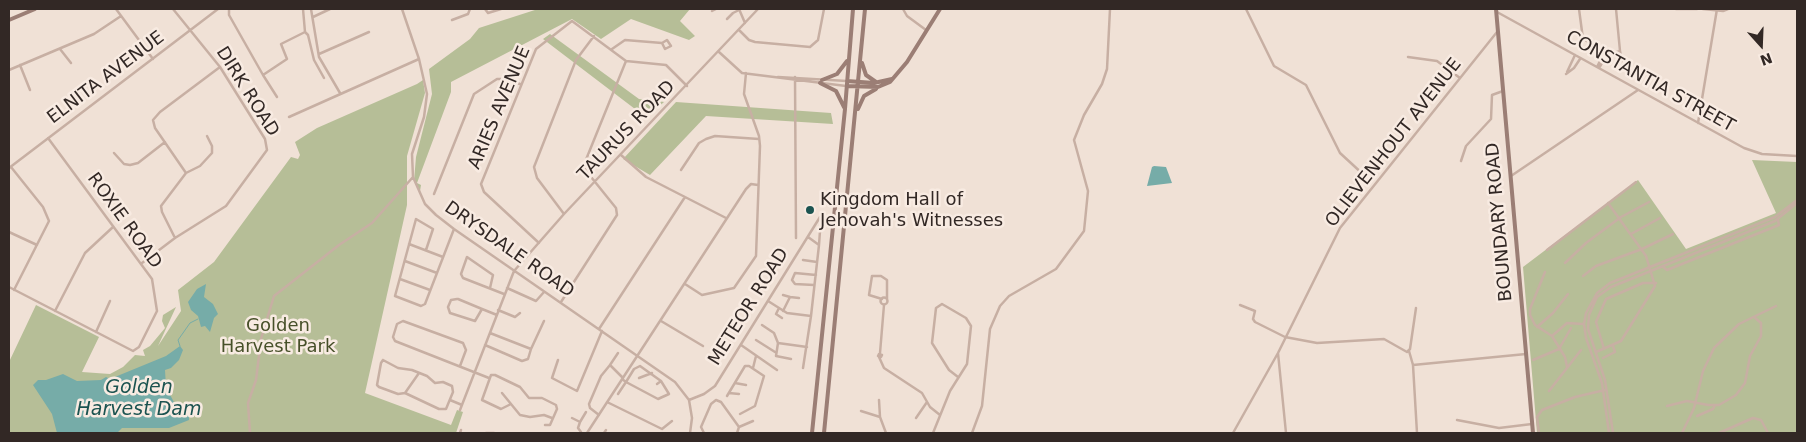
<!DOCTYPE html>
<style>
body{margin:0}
#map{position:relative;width:1806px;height:442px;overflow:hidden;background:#f0e1d6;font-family:"DejaVu Sans",sans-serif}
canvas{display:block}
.frame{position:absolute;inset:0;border:10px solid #322825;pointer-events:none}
.north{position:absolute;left:1736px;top:20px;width:50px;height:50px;-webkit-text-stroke:4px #f8ebe2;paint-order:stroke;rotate:160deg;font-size:14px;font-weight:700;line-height:20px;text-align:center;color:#322825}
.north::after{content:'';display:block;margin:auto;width:18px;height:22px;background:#322825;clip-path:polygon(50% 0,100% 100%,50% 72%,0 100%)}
</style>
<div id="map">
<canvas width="1806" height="442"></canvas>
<div class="frame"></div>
<div class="north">N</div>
</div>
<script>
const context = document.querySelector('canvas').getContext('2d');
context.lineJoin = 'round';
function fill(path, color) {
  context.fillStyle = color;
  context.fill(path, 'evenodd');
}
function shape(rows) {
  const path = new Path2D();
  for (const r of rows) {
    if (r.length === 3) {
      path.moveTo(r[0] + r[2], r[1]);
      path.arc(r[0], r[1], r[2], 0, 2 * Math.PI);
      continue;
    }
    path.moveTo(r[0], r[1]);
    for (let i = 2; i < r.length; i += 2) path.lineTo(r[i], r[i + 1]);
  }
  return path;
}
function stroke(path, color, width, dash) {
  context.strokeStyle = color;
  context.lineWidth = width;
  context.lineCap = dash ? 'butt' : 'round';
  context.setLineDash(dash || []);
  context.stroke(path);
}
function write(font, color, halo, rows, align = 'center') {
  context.font = font + ' "DejaVu Sans",sans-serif';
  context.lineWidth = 5;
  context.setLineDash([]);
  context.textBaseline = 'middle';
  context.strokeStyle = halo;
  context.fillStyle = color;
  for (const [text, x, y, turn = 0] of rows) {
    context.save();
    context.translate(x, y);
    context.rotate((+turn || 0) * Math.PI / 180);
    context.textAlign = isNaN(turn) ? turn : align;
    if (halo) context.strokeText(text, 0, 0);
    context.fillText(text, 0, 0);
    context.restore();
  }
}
const green = shape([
 [538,9,690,9,680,21,695,36,689,40,631,19,601,39,572,19,451,82,451,92,417,183,421,185,420,191,414,181,416,157,432,94,429,69,470,39,479,28],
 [550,34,639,99,664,102,655,110,635,109,543,39],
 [423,80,425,93,407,156,407,205,365,393,451,425,457,410,463,412,456,433,9,433,9,362,36,305,99,337,82,372,110,374,123,367,135,355,145,356,143,350,150,346,165,328,162,321,163,315,176,307,158,346,181,311,178,290,214,262,291,157,298,159,300,155,295,142,317,128,417,84],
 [676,102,831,113,833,124,706,116,650,175,623,159],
 [1752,160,1797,162,1797,433,1537,433,1523,267,1638,180,1686,249,1776,213]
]);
const water = shape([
 [1154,166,1166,167,1172,183,1147,186,1152,167],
 [206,284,204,297,213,304,218,314,214,318,210,332,205,326,201,327,198,316,191,310,188,302,197,289],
 [180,346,183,350,179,360,171,368,165,370,166,387,177,408,189,413,189,420,169,428,122,428,117,433,57,433,52,414,33,385,38,380,46,380,63,374,77,381,101,380,106,377,110,379,166,356]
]);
const stream = shape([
 [180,346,178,340,183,333,190,323,198,319]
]);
const street = shape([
 [116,9,153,59],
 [229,9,229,15,263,75,287,59,281,44,305,32,303,9],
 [311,9,319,57,340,93],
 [402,9,419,59,427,94,424,117,412,154,413,177,425,204,436,215,454,229,675,382,689,400,692,418,690,433],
 [485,9,488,13,501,9],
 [739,9,745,23],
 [903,9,907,16,926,30],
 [1246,9,1274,66,1306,85,1340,153,1365,176],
 [1579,9,1583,39,1611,54,1620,51,1616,9],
 [1676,9,1697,9],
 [1703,9,1723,11,1728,9],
 [712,11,716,9],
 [1497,12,1744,148,1762,154,1797,156],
 [313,17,330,9],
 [727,19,733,13,739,10],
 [452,20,468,14,470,9],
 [739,30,749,40,755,42,810,47,818,40,824,9],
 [305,32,308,35,314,60,324,78],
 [60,49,71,63],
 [612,49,625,40,662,43,667,40,671,46,665,49,662,43],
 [1620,51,1622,61],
 [719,52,742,73,846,86],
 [319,54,369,32],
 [1408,57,1437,61,1460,78],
 [20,65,30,90],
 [1597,67,1604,53],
 [1599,68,1608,53],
 [9,70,94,34,121,16],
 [1567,72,1575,55],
 [1566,74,1574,68,1580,59],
 [263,75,277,97],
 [778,77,847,81],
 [795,77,796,238],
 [289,117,419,59],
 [1698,123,1717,9],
 [114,153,124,164,130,165,138,163,165,142],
 [621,155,646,177,726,218],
 [1461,161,1466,146,1491,119,1492,95,1503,91],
 [11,167,43,207,49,221,14,290],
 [9,168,218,9],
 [681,170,699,143,706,139,715,136,759,139],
 [186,173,200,166,212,153,212,146,207,136],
 [1511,176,1638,90],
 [434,194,474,94,497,79,505,79,520,84],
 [564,214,537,178,534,167,576,60,594,36],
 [9,232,37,245],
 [1631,234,1660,218],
 [175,238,162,212,161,206,186,173,155,128,153,120,160,112,220,67],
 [539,243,484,192,481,184,536,49,572,21,626,61,666,65,687,86],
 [409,244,443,257],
 [819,245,820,231],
 [426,250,433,229,416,219,395,296,421,306,425,304,454,229],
 [1547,250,1636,182],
 [803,260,817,262],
 [405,261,437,273],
 [142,263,175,238,226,206,267,150,265,139,220,67,173,9],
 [1565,263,1586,243,1621,217,1649,202],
 [1662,266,1667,270,1779,225,1778,220],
 [1545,272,1530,309,1530,315,1535,325,1552,336,1565,357,1567,367],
 [1583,276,1596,266,1642,249,1673,234],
 [400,279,430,290],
 [685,284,702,295,734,288,756,256,760,146,759,136,744,94,746,73],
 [814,285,795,284,792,280,795,273,816,275],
 [9,287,133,351,139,347,157,311,152,279,48,138],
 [490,288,493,275,467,257,461,274,463,278,504,294],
 [507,288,536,301,544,292],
 [783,295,790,297],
 [884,301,3.5],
 [882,299,869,295,872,276,881,276,887,280,887,299],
 [768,301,787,313,811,316,819,245,808,237],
 [561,302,617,215,616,208,583,167,626,61],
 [1240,305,1255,311,1253,319,1255,322,1285,337,1317,343,1384,339,1407,352,1410,349,1416,308],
 [779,308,776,314,782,318],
 [482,309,475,321,450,313,448,307,451,300,457,299,458,299,482,309,497,315],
 [498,310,515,317,520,313],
 [55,311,85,253,113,227],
 [783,311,790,297,799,298],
 [661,321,703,346],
 [762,325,774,333,778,343,807,347],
 [1537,327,1553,313,1568,294],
 [599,329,685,197],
 [96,332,110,301],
 [490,333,531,349,544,321],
 [1552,336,1567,323,1583,324],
 [756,340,775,352],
 [778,343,776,356,791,359],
 [485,345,522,361,528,359,531,349],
 [741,345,777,370],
 [1604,349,1596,322,1606,299,1643,283,1656,283],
 [1409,351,1413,365],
 [1596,352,1621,341,1655,286,1646,256,1608,203],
 [618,353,610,365,623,378],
 [880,353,884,305],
 [1278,353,1286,433],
 [879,354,882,355,881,357,878,356,879,354],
 [879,357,884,368,922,393,930,407,940,415],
 [1603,358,1615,352,1613,346],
 [383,360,398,368,412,370,427,376,435,383,443,382,452,386,453,392,446,409,439,409,405,393,398,394,379,387,377,385,381,363,383,360],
 [558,360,552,378,577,391,602,331],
 [1533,360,1559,349,1571,328],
 [460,366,466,350,463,343,403,321,397,324,393,337,395,341,489,378],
 [753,368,756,356],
 [803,368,811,316],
 [639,378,652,373],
 [735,383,746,385],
 [657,384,661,381],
 [1549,391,1581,350],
 [405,393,419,373],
 [502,393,520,415,530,417,544,415,552,418],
 [729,393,739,394],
 [618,394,626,382,634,369,640,366,661,381,669,394,658,399,626,382,622,379],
 [727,396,745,366,749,366,764,376,755,406,740,414],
 [450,400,462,405],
 [689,400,704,394,715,386,820,217],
 [879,400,880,417,886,433],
 [607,402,662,429,672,421],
 [511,404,501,409,482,400,491,375,495,375,520,387,529,398,542,398,556,405,557,409,550,425,545,425],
 [1667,406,1687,401,1708,405,1719,405,1736,395,1745,383,1750,356,1761,336,1761,323,1754,317],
 [460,410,514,271,564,214,758,9],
 [861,411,880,417],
 [599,415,590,408,589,404,601,376,610,365],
 [1697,416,1713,409,1715,405],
 [572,418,580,422,578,428,581,432],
 [916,418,927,402],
 [1457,420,1499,428,1532,424],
 [580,422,586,412],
 [739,427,753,421],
 [250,433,248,403,256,380,261,339,274,296,339,245,372,223,413,177],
 [460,433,461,430],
 [486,433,494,433],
 [587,433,746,189,751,184,758,185],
 [604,433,606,430],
 [704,433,701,427,711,404,716,400,721,402,739,427],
 [737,433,739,427],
 [933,433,950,391,967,364,971,326,966,318,942,304,936,308,932,343,949,370,958,377],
 [972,433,982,406,990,329,1000,306,1009,296,1056,269,1084,231,1088,191,1074,140,1084,115,1102,84,1107,69,1110,9],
 [1233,433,1278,353,1340,228,1497,32],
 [1417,433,1413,365,1526,354],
 [1539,433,1537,417,1542,410,1575,397,1605,390],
 [1609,433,1602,383,1586,338,1584,324,1586,313,1597,293,1610,283,1775,217,1797,200],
 [1613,433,1605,380,1588,329,1589,315,1597,297,1611,287,1775,221,1797,203],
 [1682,433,1694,408,1703,371,1714,348,1739,324,1776,306],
 [1719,433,1753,418,1761,420,1768,433]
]);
const secondary = shape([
 [1496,9,1533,433],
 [9,20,35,9],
 [862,63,866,75,876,82],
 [822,80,837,74,847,61],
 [847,81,874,83,892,79],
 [820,83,836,91,844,107],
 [847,86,878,87,890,82,907,62,940,9],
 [858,109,864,96,876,89],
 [812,433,845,109,853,9],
 [824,433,865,9]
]);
const markers = [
 [810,210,5,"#1b5350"]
];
const streetNames = [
 ["ELNITA AVENUE",106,78,-37],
 ["CONSTANTIA STREET",1650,82,29],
 ["DIRK ROAD",247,92,58],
 ["ARIES AVENUE",500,108,-67],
 ["TAURUS ROAD",627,131,-46],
 ["OLIEVENHOUT AVENUE",1394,143,-52],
 ["ROXIE ROAD",124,221,54],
 ["BOUNDARY ROAD",1500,222,-95],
 ["DRYSDALE ROAD",509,250,35],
 ["METEOR ROAD",749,307,-58]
];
const poiNames = [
 ["Kingdom Hall of",820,200],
 ["Jehovah's Witnesses",820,221]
];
const parkNames = [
 ["Golden",278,326],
 ["Harvest Park",278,347]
];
const waterNames = [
 ["Golden",139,388],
 ["Harvest Dam",139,410]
];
fill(green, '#b6be97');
fill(water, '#76aca8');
stroke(stream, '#76aca8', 1);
stroke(street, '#c7afa3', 2.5);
stroke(secondary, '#9b7e75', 4);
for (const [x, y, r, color] of markers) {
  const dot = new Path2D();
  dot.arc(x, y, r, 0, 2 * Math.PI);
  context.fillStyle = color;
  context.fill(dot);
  stroke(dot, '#f8ebe2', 2);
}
write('18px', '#322825', '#f8ebe2', streetNames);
write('18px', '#322825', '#f8ebe2', poiNames, 'left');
write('18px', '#475029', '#f8ebe2', parkNames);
write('italic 19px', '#1b5350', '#f8ebe2', waterNames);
</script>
